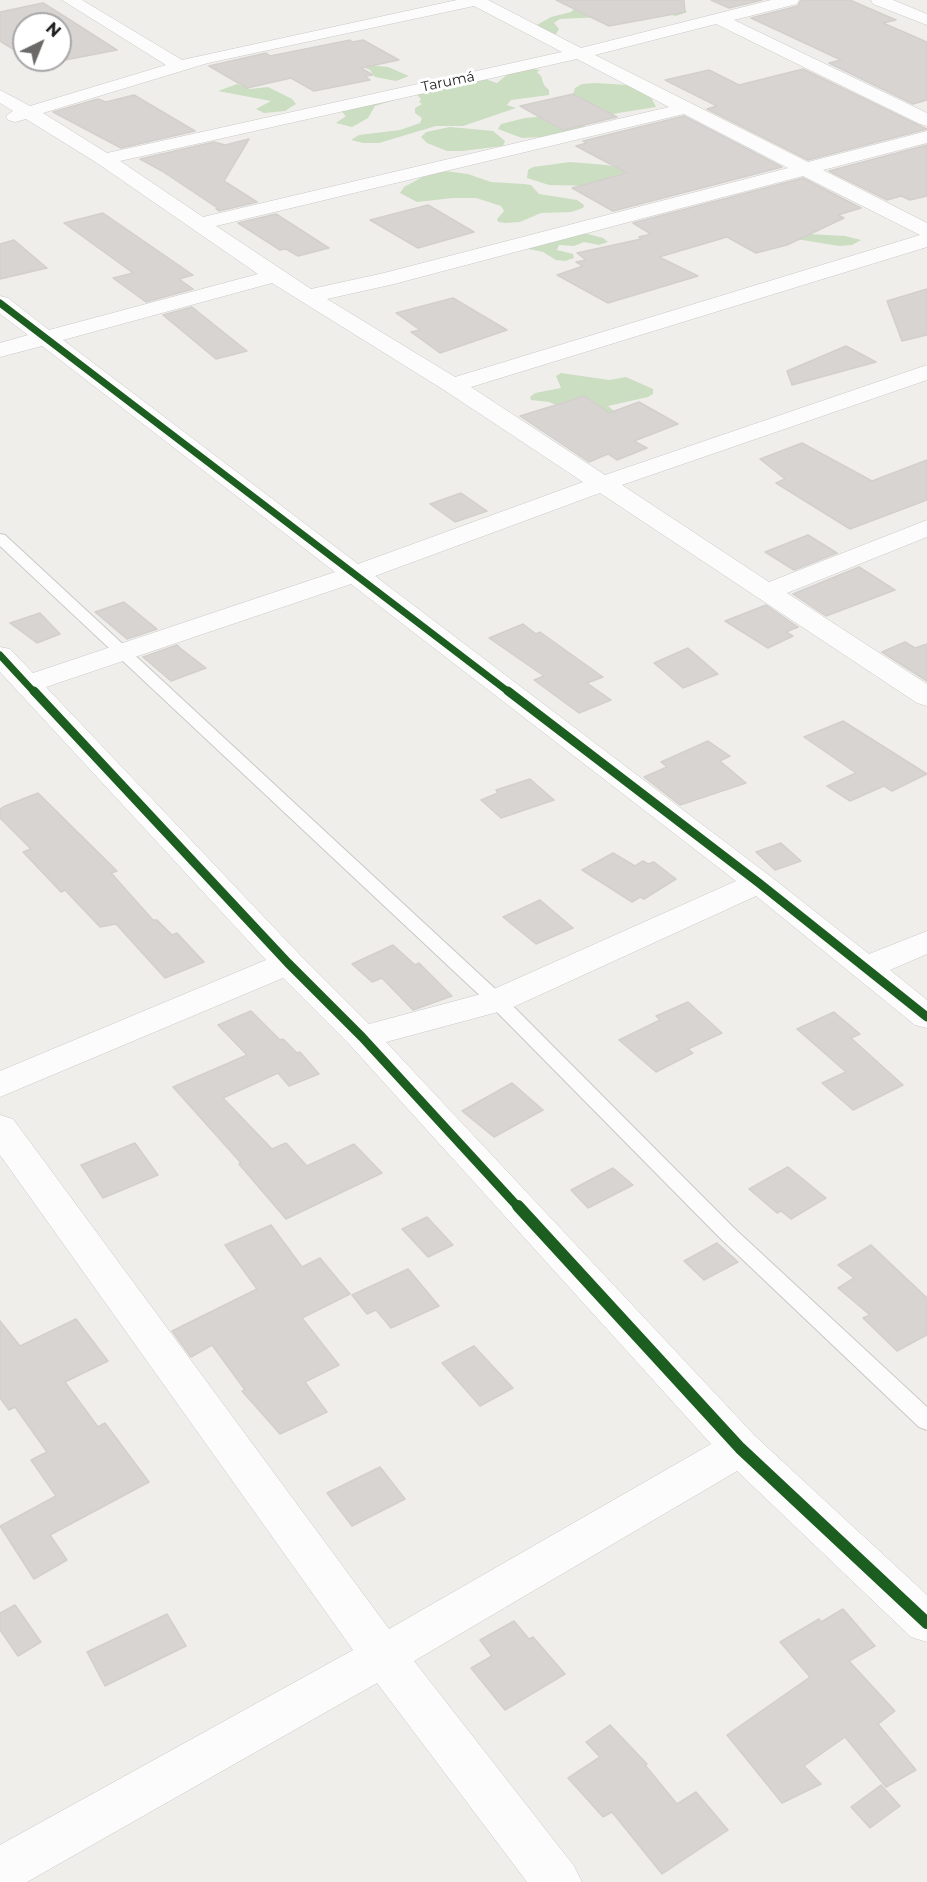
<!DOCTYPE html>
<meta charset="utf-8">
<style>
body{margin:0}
#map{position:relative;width:927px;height:1882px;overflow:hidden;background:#f0eeeb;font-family:Montserrat,sans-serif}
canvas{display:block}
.north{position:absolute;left:12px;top:12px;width:60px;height:60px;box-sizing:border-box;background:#fff;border:2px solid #a7a7a7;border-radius:50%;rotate:43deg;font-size:16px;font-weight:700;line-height:24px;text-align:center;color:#222}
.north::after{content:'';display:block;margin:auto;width:21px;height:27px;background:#6a6968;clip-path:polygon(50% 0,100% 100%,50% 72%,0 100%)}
</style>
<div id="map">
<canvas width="927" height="1882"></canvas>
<div class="north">N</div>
</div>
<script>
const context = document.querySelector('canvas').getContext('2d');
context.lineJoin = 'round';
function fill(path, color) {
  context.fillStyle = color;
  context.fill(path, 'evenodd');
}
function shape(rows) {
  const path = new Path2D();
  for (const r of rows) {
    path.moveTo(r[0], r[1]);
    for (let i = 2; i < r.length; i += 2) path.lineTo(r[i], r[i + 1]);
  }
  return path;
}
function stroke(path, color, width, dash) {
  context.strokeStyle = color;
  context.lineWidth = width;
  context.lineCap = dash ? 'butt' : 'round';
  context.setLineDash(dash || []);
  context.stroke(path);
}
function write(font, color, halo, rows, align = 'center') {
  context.font = font + ' Montserrat,sans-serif';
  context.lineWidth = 6;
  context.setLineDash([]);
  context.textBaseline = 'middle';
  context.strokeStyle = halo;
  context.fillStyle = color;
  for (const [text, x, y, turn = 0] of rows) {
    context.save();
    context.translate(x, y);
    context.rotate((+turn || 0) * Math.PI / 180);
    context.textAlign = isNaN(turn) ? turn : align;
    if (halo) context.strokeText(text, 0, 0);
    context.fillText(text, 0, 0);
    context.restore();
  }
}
const forest = shape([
 [577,6,685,10,687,12,676,16,666,14,560,19,554,23,559,29,556,34,549,34,535,26,551,17,571,12],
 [368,65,388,67,409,76,396,81,375,77,370,70,361,66],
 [528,68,540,70,537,72,541,76,544,85,549,90,549,95,511,100,507,105,516,108,463,126,436,126,379,143,363,143,351,140,359,135,400,130,420,123,422,118,415,113,415,108,422,104,419,102,421,99,417,95,420,89,479,77,497,83,508,74],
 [595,83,627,85,651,97,656,107,606,115,586,122,584,127,542,137,522,138,498,129,501,124,525,118,567,114,575,88,582,84],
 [237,84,250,89,268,87,292,99,296,104,285,111,264,113,256,109,271,101,218,91],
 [407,96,375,106,368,118,352,127,336,123,346,116,341,111,323,105],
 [450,127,493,131,505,141,503,146,462,151,447,151,427,143,421,137,426,132],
 [570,162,607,165,620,168,626,174,594,186,549,185,527,178,528,170,533,167],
 [445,171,468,174,491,182,524,184,531,185,539,194,577,200,584,205,583,208,571,212,541,213,520,222,506,223,498,222,497,219,504,211,501,206,476,198,453,198,417,202,400,193,404,187,426,175],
 [584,233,603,238,608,242,599,245,584,242,574,246,559,245,557,250,573,254,574,258,565,261,556,260,543,252,529,249,529,246],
 [809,234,845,236,861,240,852,245,839,246,790,238],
 [561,373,609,380,626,377,653,389,653,394,648,397,608,406,646,436,644,438,631,437,549,402,531,400,530,397,535,393,561,388,556,376]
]);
const building = shape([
 [556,0,684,0,685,12,609,26,556,0],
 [711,0,762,0,729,8,711,0],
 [801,0,850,0,896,20,883,23,927,42,927,100,913,104,829,63,841,60,751,18,798,6,801,0],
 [43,3,67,18,117,50,39,65,31,60,60,60,60,24,24,24,24,56,0,41,0,12,43,3],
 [350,40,353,42,363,40,399,60,361,68,373,75,365,76,370,80,314,91,291,78,247,88,209,66,266,53,270,56,350,40],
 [803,69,927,129,808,160,707,109,717,106,665,80,709,70,739,85,803,69],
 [573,94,617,117,563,130,520,106,573,94],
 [134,95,195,131,121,148,53,112,98,99,106,102,134,95],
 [684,116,782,167,613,211,572,188,627,173,576,146,587,143,583,141,684,116],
 [249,139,224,181,257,202,219,211,216,209,219,209,162,171,140,159,214,142,225,145,249,139],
 [927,145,927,196,910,200,901,196,887,200,829,171,927,145],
 [803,178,861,208,838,215,844,218,787,245,756,253,727,237,659,257,698,276,608,303,557,275,583,266,576,262,586,260,577,253,641,239,639,237,651,234,633,223,803,178],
 [428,205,474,232,418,248,370,220,428,205],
 [103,213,193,275,179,279,193,289,146,302,113,278,133,273,64,223,103,213],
 [276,214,329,248,298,256,286,249,280,250,238,223,276,214],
 [14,240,47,268,0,279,0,244,14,240],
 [927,289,927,335,902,341,887,301,927,289],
 [453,298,507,330,440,353,411,332,420,330,396,313,453,298],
 [192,307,247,351,216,359,163,315,192,307],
 [846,346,876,362,792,385,787,371,846,346],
 [585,396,609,413,639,402,678,424,634,441,647,448,617,460,608,454,589,462,520,416,585,396],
 [802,443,872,481,927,460,927,500,850,529,776,483,785,479,760,459,802,443],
 [461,493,487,511,455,522,430,504,461,493],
 [808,535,837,553,794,570,765,552,808,535],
 [859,567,895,590,826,616,793,594,859,567],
 [124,602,157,629,127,639,95,612,124,602],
 [766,605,798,627,786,632,793,636,768,648,725,621,766,605],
 [40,613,60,634,37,643,10,623,40,613],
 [523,624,536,634,540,632,603,677,587,683,611,700,579,713,534,680,544,676,489,638,523,624],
 [905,642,915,648,927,644,927,681,882,652,905,642],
 [177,645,180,648,206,668,171,681,143,657,177,645],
 [688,648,718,674,683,688,654,663,688,648],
 [843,721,927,774,892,791,884,786,850,801,827,786,856,773,804,737,843,721],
 [708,741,730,756,720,761,746,783,680,805,644,777,667,767,661,762,708,741],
 [530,779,554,800,501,818,481,800,498,793,496,790,530,779],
 [38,793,117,871,111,873,153,920,157,920,172,935,177,933,204,962,165,978,116,924,100,927,65,890,61,892,23,852,31,849,0,818,0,809,5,806,38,793],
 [781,843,801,861,775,870,756,852,781,843],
 [613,853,635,866,643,861,648,864,654,862,676,879,644,899,640,897,632,902,582,870,613,853],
 [540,900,573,928,536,944,503,917,540,900],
 [393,945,415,965,419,963,452,996,413,1010,382,978,372,982,352,964,393,945],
 [688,1002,722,1033,688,1049,693,1053,656,1072,619,1040,660,1020,656,1016,688,1002],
 [251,1011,280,1040,283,1039,297,1053,300,1052,319,1074,289,1086,278,1073,223,1098,272,1149,286,1143,307,1166,354,1144,382,1173,286,1219,239,1164,241,1163,173,1087,247,1055,218,1025,251,1011],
 [834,1012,860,1034,851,1038,903,1085,853,1110,822,1083,846,1072,797,1029,834,1012],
 [512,1083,543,1110,494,1137,462,1111,512,1083],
 [135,1143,158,1175,103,1198,81,1165,135,1143],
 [788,1167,826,1198,791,1219,781,1211,777,1213,749,1189,788,1167],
 [613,1168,633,1185,588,1208,571,1190,613,1168],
 [427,1217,453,1245,428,1257,402,1229,427,1217],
 [271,1225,302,1267,320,1258,350,1294,302,1318,339,1365,305,1382,327,1412,280,1434,242,1391,245,1390,212,1345,191,1357,172,1331,257,1289,225,1245,271,1225],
 [717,1243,738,1262,704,1280,684,1261,717,1243],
 [871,1245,927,1298,927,1335,897,1351,863,1318,870,1315,838,1288,854,1278,838,1265,871,1245],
 [408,1269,439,1306,391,1328,376,1310,367,1314,352,1295,408,1269],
 [76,1319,108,1361,65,1382,98,1427,105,1423,149,1482,50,1535,67,1560,34,1579,0,1526,56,1496,31,1460,47,1452,15,1407,9,1410,0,1398,0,1321,20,1346,76,1319],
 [474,1346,513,1388,480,1406,442,1363,474,1346],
 [380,1467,405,1499,352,1526,327,1493,380,1467],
 [15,1605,41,1642,18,1656,0,1630,0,1613,15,1605],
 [843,1609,875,1646,849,1661,895,1711,878,1724,916,1770,886,1787,845,1737,804,1766,821,1784,782,1803,727,1735,810,1677,780,1642,819,1619,821,1622,843,1609],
 [167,1614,186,1646,105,1686,87,1652,167,1614],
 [514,1621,529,1639,533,1637,565,1674,505,1710,471,1668,492,1656,480,1640,514,1621],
 [610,1725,647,1764,645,1765,677,1804,696,1792,728,1830,662,1874,612,1812,603,1817,568,1778,600,1757,586,1742,610,1725],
 [881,1785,900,1806,870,1828,851,1807,881,1785]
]);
const service = shape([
 [0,534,5,535,504,997,734,1228,927,1407,927,1430,919,1427,720,1238,490,1005,0,546,0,534]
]);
const minor = shape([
 [62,0,82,0,182,60,457,0,488,0,581,48,771,0,799,0,797,4,734,20,927,113,927,126,920,124,716,24,595,55,808,162,927,131,927,143,823,170,927,223,927,247,471,387,605,475,927,365,927,380,622,485,769,582,927,520,927,537,787,593,927,684,927,706,917,703,600,493,375,576,770,876,869,954,927,931,927,954,890,970,927,1000,927,1028,915,1025,756,896,509,1009,386,1042,755,1436,927,1595,927,1642,911,1637,737,1471,414,1661,574,1866,582,1882,527,1882,377,1683,27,1882,0,1882,0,1845,353,1650,0,1155,0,1115,13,1119,389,1629,711,1444,350,1045,283,978,0,1097,0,1071,266,960,0,672,0,647,10,649,33,673,335,572,42,346,0,357,0,343,28,335,0,314,0,296,8,298,49,330,258,274,97,163,26,119,15,122,8,120,6,116,13,111,0,103,0,90,30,106,166,65,62,0],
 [474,6,562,52,107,153,43,113,208,63,474,6],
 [577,59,669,107,203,217,120,161,577,59],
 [684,114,788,168,384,273,311,289,216,226,684,114],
 [803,176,920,235,455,377,327,299,394,284,803,176],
 [272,283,444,390,583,482,358,564,63,340,272,283],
 [351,584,736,881,485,993,369,1024,300,955,46,687,351,584]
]);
const tertiary = shape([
 [871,0,893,0,927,14,927,25,873,4,871,0]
]);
const cyclewayFar2 = shape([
 [0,303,510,693],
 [0,655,35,693]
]);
const cyclewayFar1 = shape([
 [34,691,288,963,362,1037,519,1208],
 [508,691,759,883,927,1017]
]);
const cycleway = shape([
 [518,1206,740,1448,927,1623]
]);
const farStreetnames = [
 ["Tarumá",448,82,-12]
];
fill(forest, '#cbdec1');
fill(building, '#d7d4d2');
stroke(building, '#d3d0cc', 1.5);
stroke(service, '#c9c8c7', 2);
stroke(minor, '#c9c8c7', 1);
stroke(tertiary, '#c9c8c7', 1);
fill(service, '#fdfcfc');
fill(minor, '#fdfcfc');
fill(tertiary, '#fdfcfc');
stroke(cyclewayFar2, '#1b5e20', 7);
stroke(cyclewayFar1, '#1b5e20', 9);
stroke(cycleway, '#1b5e20', 12);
write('14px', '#222', '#fff', farStreetnames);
</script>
